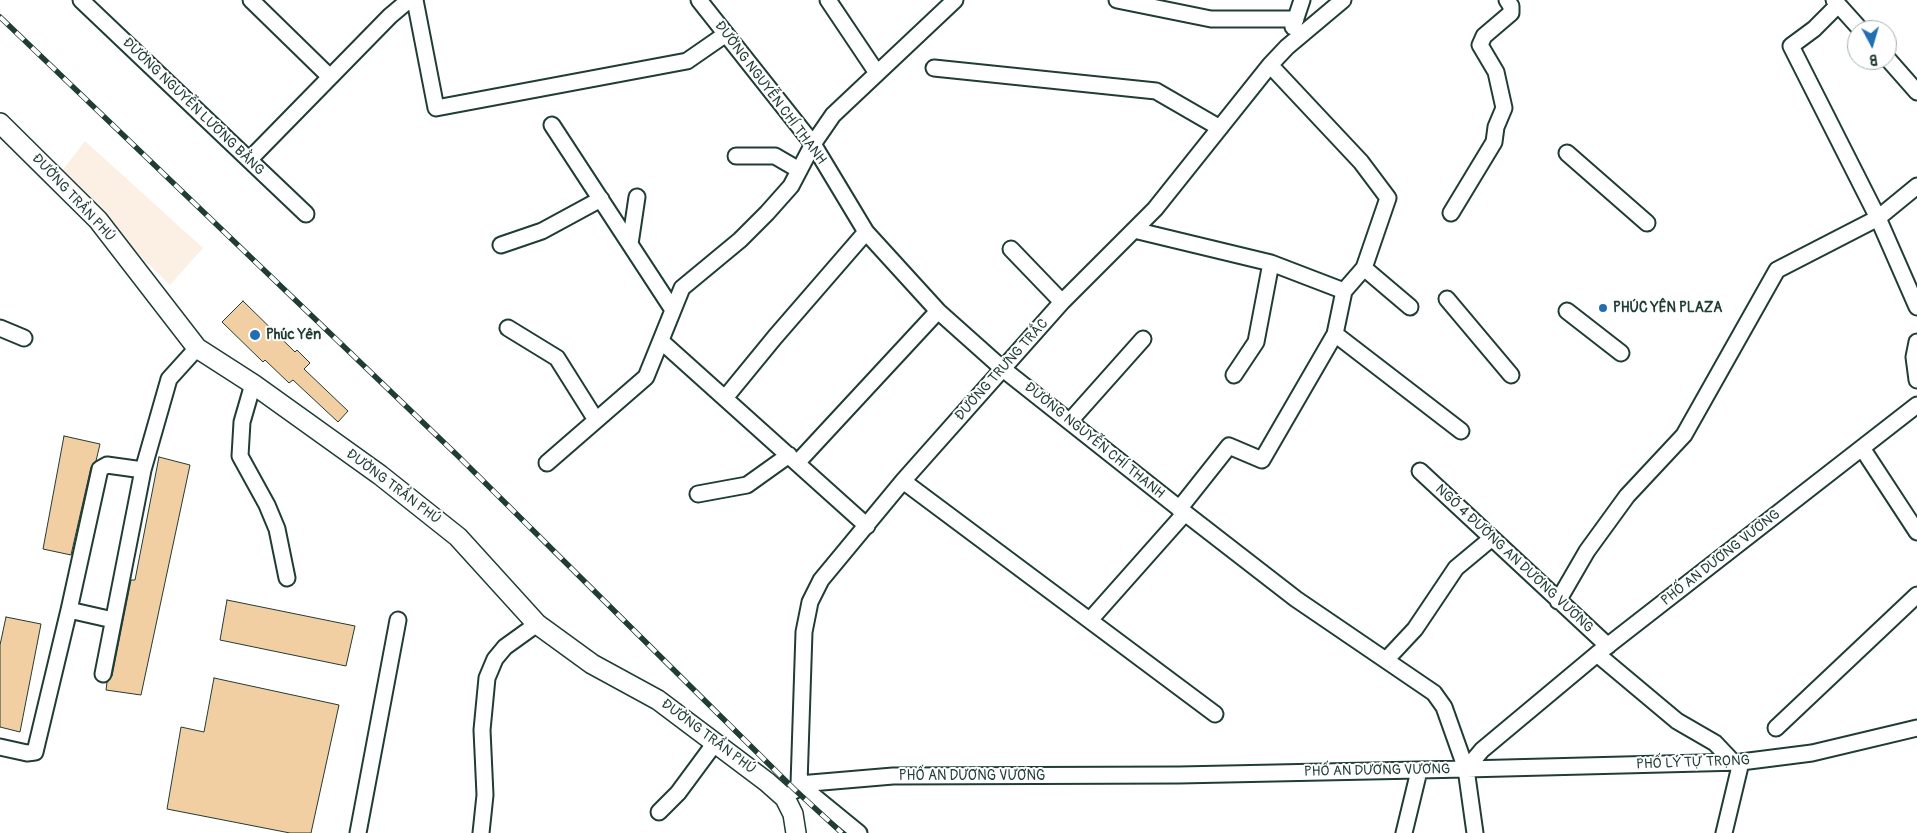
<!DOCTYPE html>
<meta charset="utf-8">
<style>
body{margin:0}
#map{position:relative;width:1917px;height:833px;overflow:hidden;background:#fff;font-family:Pangolin,sans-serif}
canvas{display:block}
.north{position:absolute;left:1847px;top:20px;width:50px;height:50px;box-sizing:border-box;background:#fff;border:1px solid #a5b1ae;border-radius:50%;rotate:174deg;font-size:14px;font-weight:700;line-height:20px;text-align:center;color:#1f3d34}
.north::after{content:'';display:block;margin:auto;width:18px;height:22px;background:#1f6fb2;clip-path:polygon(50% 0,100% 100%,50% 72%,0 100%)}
</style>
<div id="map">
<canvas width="1917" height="833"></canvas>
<div class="north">B</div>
</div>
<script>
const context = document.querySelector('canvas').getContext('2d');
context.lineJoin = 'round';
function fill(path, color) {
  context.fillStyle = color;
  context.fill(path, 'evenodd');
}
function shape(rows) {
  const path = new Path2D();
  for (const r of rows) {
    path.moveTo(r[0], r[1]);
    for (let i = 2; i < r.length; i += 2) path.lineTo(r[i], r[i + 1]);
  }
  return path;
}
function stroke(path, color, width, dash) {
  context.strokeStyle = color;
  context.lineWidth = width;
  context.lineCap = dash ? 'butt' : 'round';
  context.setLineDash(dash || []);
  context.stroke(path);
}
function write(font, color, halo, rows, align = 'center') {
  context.font = font + ' Pangolin,sans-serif';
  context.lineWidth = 4;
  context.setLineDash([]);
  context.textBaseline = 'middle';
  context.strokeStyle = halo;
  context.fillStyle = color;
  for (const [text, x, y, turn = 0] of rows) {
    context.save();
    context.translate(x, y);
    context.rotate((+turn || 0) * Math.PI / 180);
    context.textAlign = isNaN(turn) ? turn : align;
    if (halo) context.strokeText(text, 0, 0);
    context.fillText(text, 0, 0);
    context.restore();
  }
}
const built = shape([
 [85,141,203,248,170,285,58,176]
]);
const building = shape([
 [243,301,295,352,297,350,310,363,304,369,348,411,338,422,293,380,289,383,265,360,263,362,222,322,243,301],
 [64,436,100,444,96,461,91,467,71,555,43,549,64,436],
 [159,457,190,465,141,695,106,690,107,682,112,676,131,580,135,580,159,457],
 [227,600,355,626,346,666,220,640,227,600],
 [6,617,41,624,20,732,0,727,0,645,6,617],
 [214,678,339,705,311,833,290,833,167,809,181,727,204,732,214,678]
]);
const minor = shape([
 [81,0,306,214],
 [251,0,330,77],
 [415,0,436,108,687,61,726,34],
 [699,0,813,144,866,232,938,311,1003,369,1185,513,1296,599,1434,693,1444,707,1466,769,1475,833],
 [828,0,877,73],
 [1117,0,1211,19,1296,19],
 [1834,0,1861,30],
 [1838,5,1814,29,1791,46,1878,218,1917,307],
 [1293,27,1302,0],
 [1887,58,1917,92],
 [1270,65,1361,162,1388,198,1364,268,1344,291],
 [934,68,1156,91,1220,128],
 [552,125,673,310],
 [1567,153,1647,223],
 [736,156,775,156,799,170],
 [249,160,390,16,409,0],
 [1451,213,1494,142,1496,127,1504,108,1496,72,1480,45,1484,36,1511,13,1511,6,1507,0],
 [1134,230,1271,263,1344,291,1335,334,1262,460,1229,446,1179,509],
 [630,244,637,197],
 [501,245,542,231,601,199],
 [1011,249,1062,302],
 [1364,268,1410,307],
 [1447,299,1511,375],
 [1567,311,1621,353],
 [0,328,24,338],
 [508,328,557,358,596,420],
 [1335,334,1461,431],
 [661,341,867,526],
 [1917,342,1914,357,1917,380],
 [1234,375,1256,342,1271,263],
 [253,384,242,422,240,456,267,505,277,529,287,578],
 [725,398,775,337,866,232],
 [1070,421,1143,339],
 [1862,448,1917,532],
 [547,463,646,377,682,288,740,240,767,213,791,186,813,144,833,115,955,0],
 [797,463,938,311],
 [1420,471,1608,646],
 [903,481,1215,714],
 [698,494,747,485,789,455],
 [1558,601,1587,551,1627,496,1684,435,1777,270,1878,218,1917,186],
 [69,610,100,469,107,465,143,470],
 [1090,620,1185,513],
 [1597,654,1677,721,1715,743,1733,762],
 [1386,660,1415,629,1456,568,1492,538],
 [103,674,143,470,169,379,197,348],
 [1776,728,1917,595],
 [0,747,27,753,35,752,69,610,113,620],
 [1466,769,1741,762,1812,753,1917,728],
 [799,784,893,776,1179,775,1466,769,1482,750,1597,654,1917,405],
 [799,784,859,833],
 [794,791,799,784,804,632,810,602,821,580,903,481,1062,302,1155,209,1270,65,1287,47,1343,0],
 [659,812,678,793,715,743],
 [358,833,398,620],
 [481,833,485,795,482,730,487,678,495,659,505,647,537,624],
 [1404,833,1419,771],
 [1724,833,1741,762]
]);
const major = shape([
 [0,123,98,220,197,348,253,384,380,475,458,537,537,624,592,664,658,700,767,782,785,798,793,814,796,833]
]);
const rail = shape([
 [0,17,458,456,794,789,842,833]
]);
const markers = [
 [1603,308,5,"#1f6fb2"],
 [255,335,6,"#1f6fb2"]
];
const streetNames = [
 ["ĐƯỜNG NGUYỄN CHÍ THANH",770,93,53],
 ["ĐƯỜNG NGUYỄN LƯƠNG BẰNG",193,107,44],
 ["ĐƯỜNG TRẦN PHÚ",73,198,47],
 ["ĐƯỜNG TRƯNG TRẮC",1002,370,-48],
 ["ĐƯỜNG NGUYỄN CHÍ THANH",1094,441,39],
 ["ĐƯỜNG TRẦN PHÚ",393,487,37],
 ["PHỐ AN DƯƠNG VƯƠNG",1721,558,-38],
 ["NGÕ 4 ĐƯỜNG AN DƯƠNG VƯƠNG",1514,559,43],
 ["ĐƯỜNG TRẦN PHÚ",708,737,37],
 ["PHỐ LÝ TỰ TRỌNG",1693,763,-2],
 ["PHỐ AN DƯƠNG VƯƠNG",1377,771,-1],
 ["PHỐ AN DƯƠNG VƯƠNG",972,776]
];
const poiNames = [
 ["PHÚC YÊN PLAZA",1613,308],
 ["Phúc Yên",266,335]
];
fill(built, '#fbf0e3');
fill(building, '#f2cea3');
stroke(building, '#1f3d34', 1);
stroke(minor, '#1f3d34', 19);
stroke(major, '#1f3d34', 22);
stroke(minor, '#fff', 15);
stroke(major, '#fff', 19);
stroke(rail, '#1f3d34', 5.5);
stroke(rail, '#fff', 4, [11]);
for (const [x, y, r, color] of markers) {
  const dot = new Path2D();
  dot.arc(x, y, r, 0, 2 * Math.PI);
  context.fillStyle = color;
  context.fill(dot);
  stroke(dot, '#fff', 2);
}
write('14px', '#1f3d34', '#fff', streetNames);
write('bold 14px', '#1f3d34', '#fff', poiNames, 'left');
</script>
